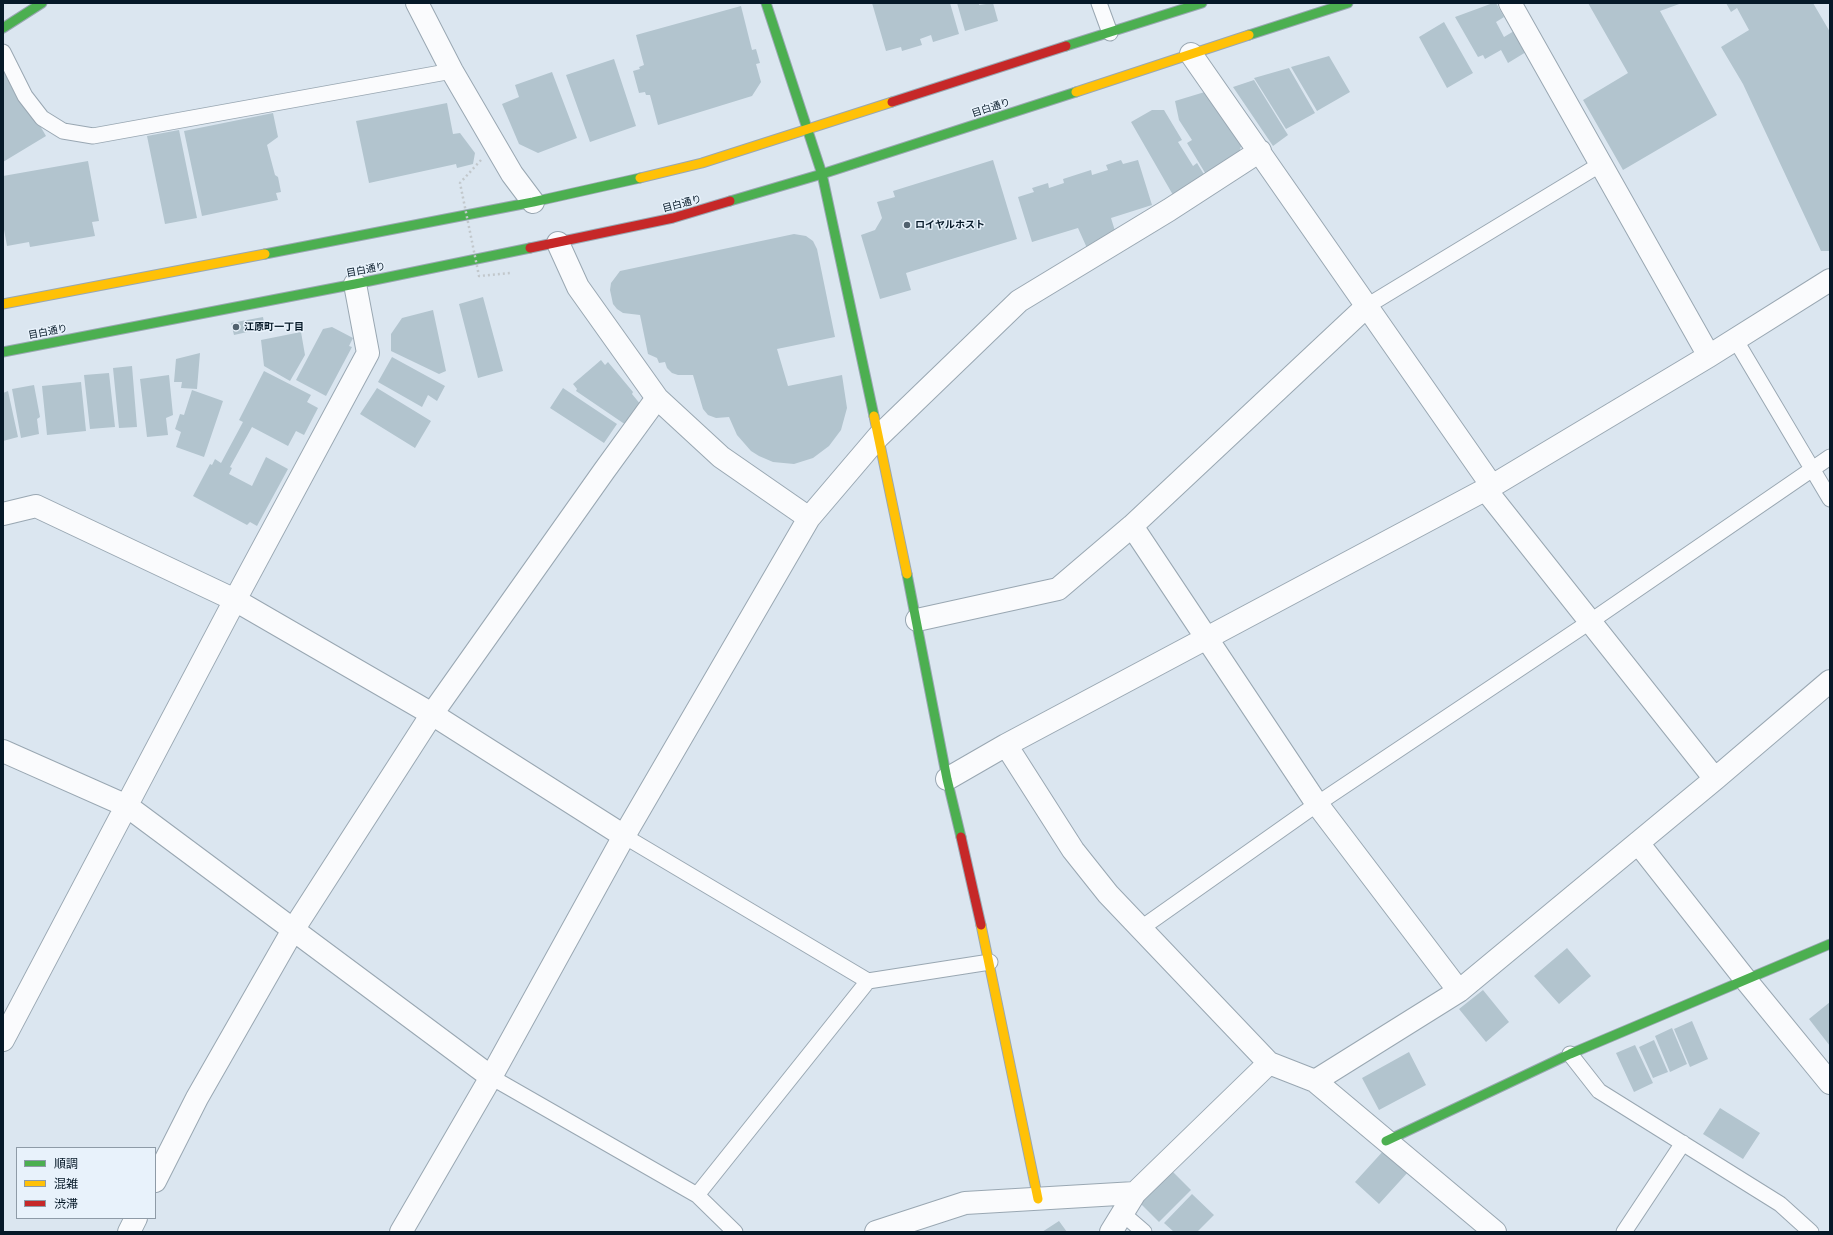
<!DOCTYPE html>
<meta charset="utf-8">
<style>
body{margin:0}
#map{position:relative;width:1833px;height:1235px;overflow:hidden;background:#dbe6f0;font-family:Literata,"Noto Sans JP",serif}
canvas{display:block}
.frame{position:absolute;inset:0;border:4px solid #061928;pointer-events:none}
.legend{position:absolute;left:16px;top:1147px;width:140px;height:72px;box-sizing:border-box;background:#e8f2fb;border:1px solid #8e9ba7;margin:0;padding:5px 7px;list-style:none;font-size:12px;color:#061928}
.legend li{display:flex;align-items:center;gap:8px;height:20px}
.legend b{width:20px;border:1px solid #8e9ba7}
</style>
<div id="map">
<canvas width="1833" height="1235"></canvas>
<div class="frame"></div>
<ul class="legend">
<li><b style="height:5px;background:#4caf50"></b>順調</li>
<li><b style="height:5px;background:#ffc107"></b>混雑</li>
<li><b style="height:5px;background:#c62828"></b>渋滞</li>
</ul>
</div>
<script>
const context = document.querySelector('canvas').getContext('2d');
context.lineJoin = 'round';
function fill(path, color) {
  context.fillStyle = color;
  context.fill(path, 'evenodd');
}
function shape(rows) {
  const path = new Path2D();
  for (const r of rows) {
    path.moveTo(r[0], r[1]);
    for (let i = 2; i < r.length; i += 2) path.lineTo(r[i], r[i + 1]);
  }
  return path;
}
function stroke(path, color, width, dash) {
  context.strokeStyle = color;
  context.lineWidth = width;
  context.lineCap = dash ? 'butt' : 'round';
  context.setLineDash(dash || []);
  context.stroke(path);
}
function write(font, color, halo, rows, align = 'center') {
  context.font = font + ' Literata,"Noto Sans JP",serif';
  context.lineWidth = 3;
  context.setLineDash([]);
  context.textBaseline = 'middle';
  context.strokeStyle = halo;
  context.fillStyle = color;
  for (const [text, x, y, turn = 0] of rows) {
    context.save();
    context.translate(x, y);
    context.rotate((+turn || 0) * Math.PI / 180);
    context.textAlign = isNaN(turn) ? turn : align;
    if (halo) context.strokeText(text, 0, 0);
    context.fillText(text, 0, 0);
    context.restore();
  }
}
const building = shape([
 [872,3,950,3,959,34,933,42,931,35,920,39,922,45,902,51,901,47,886,51],
 [957,3,979,3,979,5,993,3,998,21,965,31],
 [1493,3,1496,3,1504,17,1496,22,1504,37,1514,31,1526,52,1508,63,1501,50,1485,59,1483,55,1478,57,1455,17],
 [1588,3,1682,3,1660,11,1717,115,1623,170,1583,100,1628,73],
 [1726,3,1813,3,1830,32,1830,251,1821,251,1743,84,1721,47,1749,30,1737,8,1731,12],
 [741,6,752,50,756,49,760,63,756,64,761,82,752,96,658,125,650,95,646,95,645,92,639,93,633,71,640,69,639,67,644,65,636,35],
 [1444,22,1473,73,1447,88,1419,37],
 [1329,56,1350,92,1317,111,1291,67],
 [614,59,636,126,590,142,566,75],
 [1289,68,1315,113,1286,129,1254,78],
 [7,69,46,136,3,162,3,71],
 [552,72,577,138,538,153,519,144,502,104,519,97,515,85],
 [1254,80,1288,135,1273,146,1233,87],
 [1208,91,1243,141,1238,155,1207,176,1187,143,1192,140,1179,120,1175,101],
 [447,103,453,134,460,133,475,153,473,164,457,168,456,164,369,183,356,121],
 [1152,110,1164,110,1182,140,1178,142,1193,166,1197,163,1205,176,1173,195,1131,122],
 [273,113,278,137,267,145,275,175,278,177,281,192,276,193,278,200,202,216,184,131],
 [179,130,197,218,165,224,147,136],
 [993,160,1017,239,906,273,911,290,880,299,861,235,875,230,882,218,877,202,895,197,893,191],
 [1121,160,1123,164,1138,160,1152,205,1111,218,1115,231,1087,248,1078,228,1032,242,1018,197,1034,192,1032,188,1048,183,1049,188,1064,183,1063,179,1091,170,1092,175,1108,170,1106,165],
 [88,161,99,221,92,222,95,236,30,247,29,242,7,246,3,224,3,176],
 [794,234,806,236,813,241,817,249,835,337,777,349,788,386,842,375,847,408,841,430,829,446,813,458,794,464,773,462,759,456,751,451,737,435,729,417,716,418,708,415,703,409,693,375,678,375,672,373,667,368,665,362,659,363,657,358,648,354,640,315,623,313,617,309,613,304,610,290,611,283,620,271],
 [483,297,503,371,478,378,459,304],
 [433,310,446,371,439,374,391,351,391,334,402,318],
 [263,317,265,328,234,335,231,323],
 [332,327,353,338,349,346,352,347,326,396,296,380,323,329],
 [301,332,305,355,290,381,264,366,261,340],
 [200,353,197,389,181,388,182,382,174,382,176,359],
 [392,357,445,386,437,401,428,395,422,407,378,382],
 [601,360,605,365,608,362,633,392,632,394,641,405,626,425,576,391,577,389,573,384],
 [132,366,137,427,119,428,113,368],
 [264,371,311,395,307,402,318,408,304,435,296,431,288,446,252,427,230,467,232,468,229,474,252,486,266,457,288,469,257,526,250,522,247,525,193,496,210,464,212,465,215,459,221,463,243,422,239,420],
 [109,373,115,427,90,429,84,375],
 [169,375,173,415,166,418,168,435,147,437,140,379],
 [81,382,86,431,47,435,42,386],
 [34,385,40,417,37,419,39,434,21,438,12,389],
 [377,388,431,421,415,448,360,414],
 [563,388,617,424,604,443,550,408],
 [192,390,223,401,204,457,176,447,181,432,175,429,180,414,184,415],
 [8,391,18,437,3,441,3,393],
 [1567,948,1591,976,1559,1004,1534,976],
 [1483,990,1509,1022,1486,1042,1459,1009],
 [1830,1002,1830,1046,1809,1019],
 [1692,1021,1708,1059,1690,1067,1674,1029],
 [1672,1028,1687,1064,1670,1072,1655,1036],
 [1654,1040,1668,1072,1653,1078,1639,1047],
 [1635,1045,1653,1083,1634,1092,1616,1053],
 [1409,1052,1426,1085,1379,1110,1362,1078],
 [1720,1108,1760,1133,1743,1159,1703,1134],
 [1385,1149,1409,1171,1379,1204,1355,1182],
 [1172,1171,1191,1190,1159,1222,1140,1203],
 [1192,1194,1214,1215,1197,1232,1174,1232,1164,1223],
 [1059,1221,1067,1232,1042,1232]
]);
const lane = shape([
 [1099,3,1110,33],
 [3,52,25,96,42,118,63,131,93,136,452,71],
 [1367,306,1601,164],
 [1735,339,1830,499],
 [624,836,868,981,990,962],
 [1140,929,1317,804,1591,621,1830,457],
 [1570,1054,1599,1091,1780,1204,1811,1232],
 [491,1077,697,1195,735,1232],
 [697,1195,868,981],
 [1122,1213,1144,1232],
 [1624,1232,1683,1143]
]);
const street = shape([
 [417,3,452,71,512,174,533,202],
 [1510,3,1709,356],
 [1191,54,1492,486],
 [558,243,578,287,657,398,721,457,809,518],
 [1485,489,1715,779],
 [3,514,36,506,235,600,432,714,624,836],
 [1132,526,1317,804,1459,991],
 [917,620,1058,589,1132,526,1367,306],
 [1006,745,1073,850,1108,894,1269,1063,1315,1081,1495,1232],
 [3,751,127,806,491,1077],
 [947,779,1006,745,1492,486,1709,356,1830,280],
 [1638,843,1745,979,1830,1083],
 [3,1040,235,600,368,353,355,284],
 [1315,1081,1459,991,1715,779,1830,681],
 [155,1181,197,1098,293,930,432,714,604,471,657,398],
 [129,1232,136,1218],
 [401,1232,491,1077,624,836,809,518,878,437,1019,301,1169,210,1260,151],
 [876,1232,965,1203,1135,1193],
 [1111,1232,1135,1193,1269,1063]
]);
const fast = shape([
 [766,3,822,174,874,416],
 [3,28,42,3],
 [1249,35,1348,3],
 [1066,46,1202,3],
 [730,201,822,174,1076,92],
 [265,254,533,202,640,178],
 [3,352,355,284,530,248],
 [907,574,947,779,961,837],
 [1386,1141,1570,1054,1830,944]
]);
const slow = shape([
 [1076,92,1249,35],
 [640,178,702,163,892,102],
 [3,304,265,254],
 [874,416,907,574],
 [981,925,1038,1199]
]);
const jam = shape([
 [892,102,1066,46],
 [530,248,673,218,730,201],
 [961,837,981,925]
]);
const pathBridge = shape([
 [481,160,460,183,479,276,510,273]
]);
const markers = [
 [907,225,4,"#51616e"],
 [236,327,4,"#51616e"]
];
const streetNames = [
 ["目白通り",991,108,-18],
 ["目白通り",682,204,-15],
 ["目白通り",366,270,-11],
 ["目白通り",48,332,-11]
];
const poiNames = [
 ["ロイヤルホスト",915,225],
 ["江原町一丁目",244,327]
];
fill(building, '#b2c4ce');
stroke(lane, '#99a7b2', 17);
stroke(street, '#99a7b2', 24);
stroke(fast, '#99a7b2', 11);
stroke(slow, '#99a7b2', 11);
stroke(jam, '#99a7b2', 11);
stroke(lane, '#fafbfd', 15);
stroke(street, '#fafbfd', 22);
stroke(fast, '#4caf50', 9);
stroke(slow, '#ffc107', 9);
stroke(jam, '#c62828', 9);
stroke(pathBridge, '#c2c8cc', 2.5, [2, 3]);
for (const [x, y, r, color] of markers) {
  const dot = new Path2D();
  dot.arc(x, y, r, 0, 2 * Math.PI);
  context.fillStyle = color;
  context.fill(dot);
  stroke(dot, '#e8f2fb', 1.5);
}
write('10px', '#061928', '#e8f2fb', streetNames);
write('bold 10px', '#061928', '#e8f2fb', poiNames, 'left');
</script>
